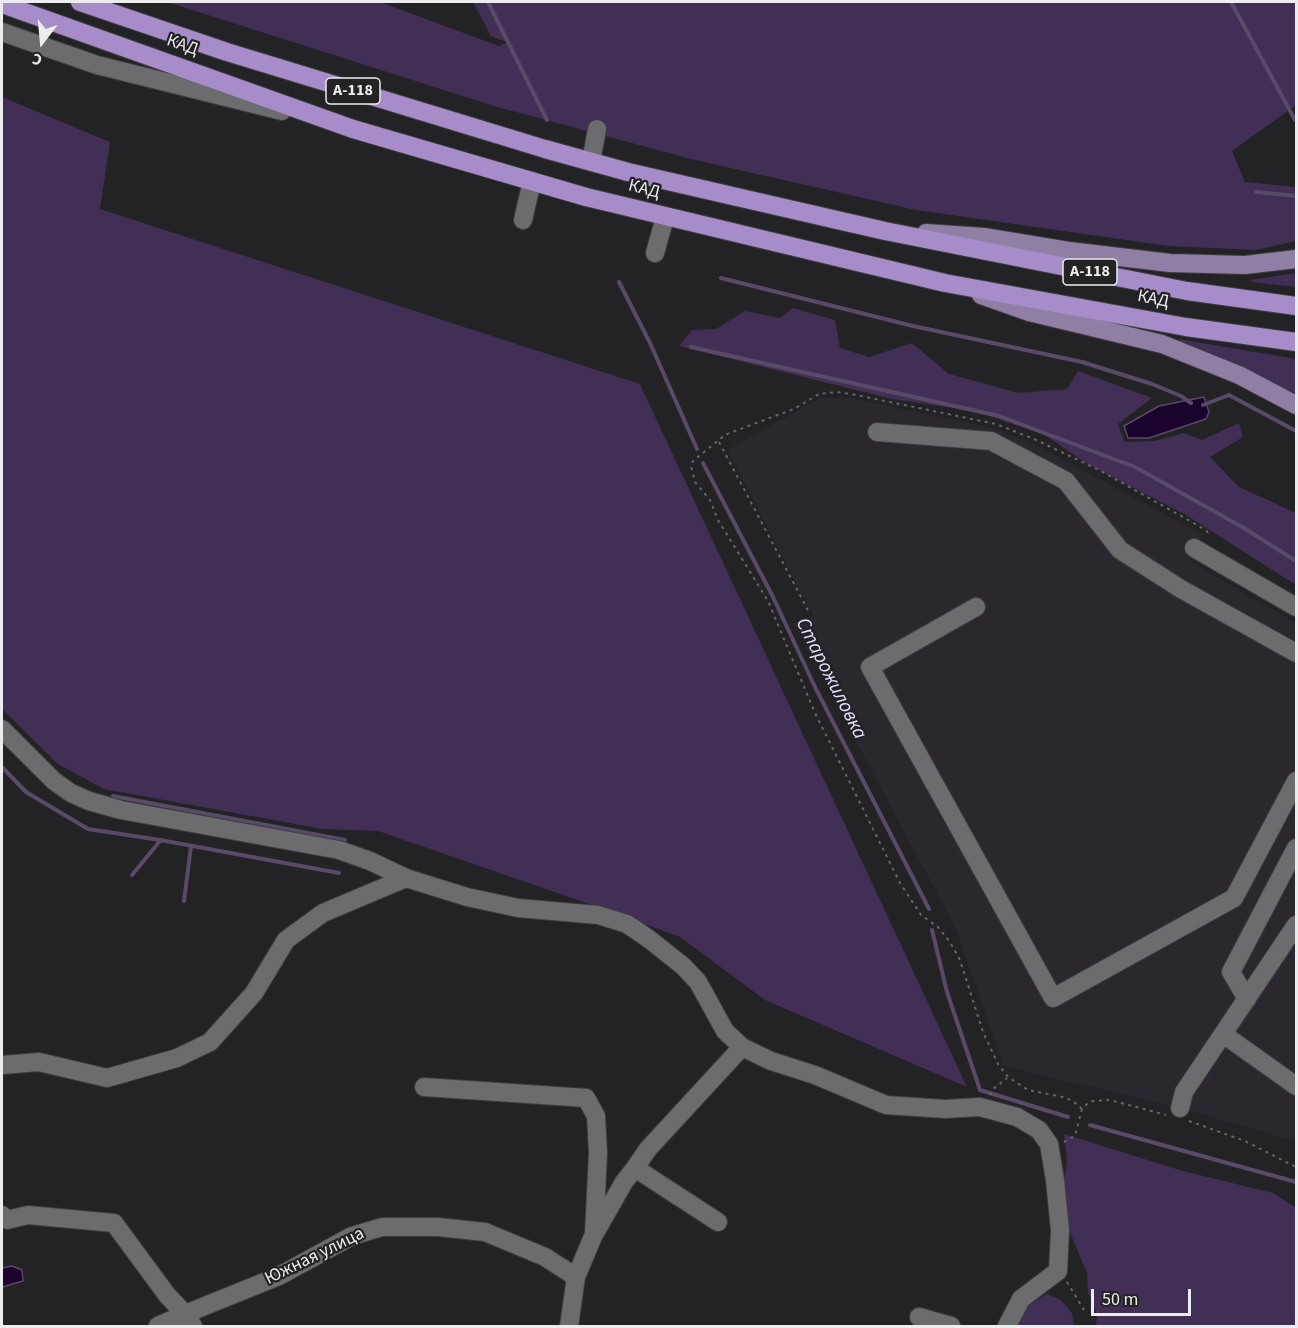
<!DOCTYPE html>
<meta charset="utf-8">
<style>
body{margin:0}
#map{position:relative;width:1298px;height:1328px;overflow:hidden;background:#232224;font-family:"Source Sans 3",sans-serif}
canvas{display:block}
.frame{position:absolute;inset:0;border:3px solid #edecee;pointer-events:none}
.north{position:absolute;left:12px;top:12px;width:60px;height:60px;-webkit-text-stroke:4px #232224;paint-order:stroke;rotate:196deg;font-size:16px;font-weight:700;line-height:24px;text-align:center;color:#edecee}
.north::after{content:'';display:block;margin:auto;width:21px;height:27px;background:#edecee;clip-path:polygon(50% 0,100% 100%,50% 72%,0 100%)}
.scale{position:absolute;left:1091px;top:1289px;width:100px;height:27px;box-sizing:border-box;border:3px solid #edecee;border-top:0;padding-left:8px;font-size:18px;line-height:21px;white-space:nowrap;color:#edecee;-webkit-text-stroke:4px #232224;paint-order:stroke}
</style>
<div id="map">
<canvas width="1298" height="1328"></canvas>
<div class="frame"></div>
<div class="north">С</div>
<div class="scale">50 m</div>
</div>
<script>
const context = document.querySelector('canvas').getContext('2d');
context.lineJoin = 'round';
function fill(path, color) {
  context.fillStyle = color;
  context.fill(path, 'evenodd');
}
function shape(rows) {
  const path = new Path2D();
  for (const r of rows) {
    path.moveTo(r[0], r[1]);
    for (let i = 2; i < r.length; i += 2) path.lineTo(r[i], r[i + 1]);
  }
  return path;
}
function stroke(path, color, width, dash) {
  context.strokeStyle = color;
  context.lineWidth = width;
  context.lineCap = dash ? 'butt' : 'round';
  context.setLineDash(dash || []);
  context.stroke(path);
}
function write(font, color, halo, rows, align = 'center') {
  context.font = font + ' "Source Sans 3",sans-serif';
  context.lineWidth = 4.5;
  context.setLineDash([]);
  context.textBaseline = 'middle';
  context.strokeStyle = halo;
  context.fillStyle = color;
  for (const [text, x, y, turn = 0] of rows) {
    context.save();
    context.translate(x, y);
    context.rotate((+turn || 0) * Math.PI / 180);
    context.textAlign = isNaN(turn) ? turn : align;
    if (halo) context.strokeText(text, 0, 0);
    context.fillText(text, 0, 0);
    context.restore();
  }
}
const built = shape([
 [820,398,849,398,994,428,1033,444,1202,534,1188,560,1296,623,1296,1141,1180,1108,1004,1066,955,927,793,623,813,615,727,450]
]);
const green = shape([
 [167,2,380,2,499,46,507,42,491,36,473,2,1296,2,1296,105,1232,151,1245,182,1296,187,1296,241,1256,250,1168,246,916,210,691,159,494,106],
 [2,97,110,142,100,209,640,384,967,1087,765,1000,680,937,598,907,378,831,322,829,104,789,58,764,2,709],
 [1296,273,1296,287,1252,282,1251,280],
 [793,308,835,320,840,348,869,357,912,343,949,374,1019,393,1067,389,1078,371,1152,398,1118,424,1125,442,1154,441,1184,433,1202,440,1239,423,1243,437,1210,457,1239,487,1296,513,1296,585,1186,515,1086,463,1045,435,975,411,892,399,679,346,692,330,716,329,745,311,780,318],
 [1179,339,1296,359,1296,393,1179,345],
 [1064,1134,1183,1171,1273,1193,1296,1208,1296,1326,1096,1326,1097,1315,1088,1292,1087,1273,1068,1228,1064,1185,1067,1160],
 [1047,1294,1061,1300,1072,1313,1074,1326,1016,1326,1017,1319,1031,1303]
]);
const water = shape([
 [1204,397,1209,412,1206,419,1149,438,1128,438,1124,426,1159,406,1204,397],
 [12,1266,22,1270,23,1281,2,1287,2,1268,12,1266]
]);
const stream = shape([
 [488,2,547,120],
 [1231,2,1295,120],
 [1256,192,1296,196],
 [721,278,913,326,1082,362,1152,384,1181,396,1191,403],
 [619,282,650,343,697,449],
 [691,347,999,416,1135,467,1244,528,1296,561],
 [1203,405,1229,395,1296,431],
 [703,463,773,597,815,687,929,909],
 [2,767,26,792,88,829,160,840,339,873],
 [113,796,345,840],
 [132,875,160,841],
 [184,901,191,846],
 [932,930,947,992,980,1090,1068,1117],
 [1090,1125,1296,1182]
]);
const path = shape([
 [719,442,810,614],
 [990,1095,993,1089,1007,1078],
 [1082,1109,1073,1101,1063,1097,1028,1090,1008,1077,998,1064,983,1032,960,960,950,942,938,927,921,915,900,883,815,713,768,601,718,520,710,500,695,482,691,466,693,461,725,435,732,432,794,409,819,394,837,392,851,394,996,424,1034,439,1099,470,1190,521,1207,531,1209,537],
 [1189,1121,1245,1141,1296,1167],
 [1064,1142,1075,1136,1082,1109,1087,1104,1093,1101,1110,1100,1166,1115],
 [1067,1282,1084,1310]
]);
const minor = shape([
 [2,32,97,65,282,111],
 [591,162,597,129],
 [523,220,532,181],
 [655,253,665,217],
 [877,432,991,441,1066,481,1120,550,1181,589,1296,653],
 [1194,548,1296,607],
 [976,607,870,667,1053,998,1234,898,1296,781],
 [2,729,54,781,71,793,89,801,121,810,339,850,370,861,406,878,467,897,518,908,598,915,627,924,649,939,683,966,698,982,725,1031,742,1047,771,1061,815,1075,886,1105,945,1109,980,1107,1017,1117,1039,1130,1049,1144,1055,1180,1060,1230,1058,1271,1021,1299,1007,1326],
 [1247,999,1231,972,1296,848],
 [1223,1034,1296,1086],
 [2,1065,39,1062,107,1078,177,1058,210,1042,254,993,286,940,323,913,406,878],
 [424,1087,586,1098,596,1116,598,1153,594,1234,576,1277,569,1326],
 [1180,1108,1184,1092,1296,925],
 [635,1168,648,1149,742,1047],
 [2,1215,7,1220,28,1215,114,1223,167,1295,185,1314,193,1326],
 [595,1233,624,1182,635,1168,718,1222],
 [919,1317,951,1326],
 [158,1326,185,1314,279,1276,352,1236,382,1227,438,1227,485,1232,545,1257,576,1277]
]);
const major = shape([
 [926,233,984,237,1069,251,1170,263,1245,265,1296,259],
 [981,295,1029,312,1162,344,1239,375,1296,405]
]);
const highway = shape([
 [80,2,227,52,545,149,628,172,885,231,1187,291,1296,306],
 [2,4,353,129,586,197,945,283,1186,327,1296,342]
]);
const shields = [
 [353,91,54],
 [1090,272,54]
];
const shieldNames = [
 ["А-118",353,91],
 ["А-118",1090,272]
];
const streetNames = [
 ["КАД",182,46,19],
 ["КАД",644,190,14],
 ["КАД",1153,300,11],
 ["Южная улица",315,1257,-26]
];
const waterNames = [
 ["Старожиловка",830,679,63]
];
fill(built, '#2a272f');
fill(green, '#412f56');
fill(water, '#1a042e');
stroke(water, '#594a68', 1.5);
stroke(stream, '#594a68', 4);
stroke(minor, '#3e3d3f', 20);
stroke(major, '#3e3d3f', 20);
stroke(highway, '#3e3d3f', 20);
stroke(path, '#676668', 2, [3, 4.5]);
stroke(minor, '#6c6b6d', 18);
stroke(major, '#8f7fa4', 18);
stroke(highway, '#a68cc9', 18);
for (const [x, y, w] of shields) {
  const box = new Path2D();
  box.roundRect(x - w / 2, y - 13, w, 26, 4.5);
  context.fillStyle = '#232224';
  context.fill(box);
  stroke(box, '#edecee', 1.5);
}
write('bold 16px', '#edecee', null, shieldNames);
write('18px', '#edecee', '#232224', streetNames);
write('italic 20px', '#e9dcfc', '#232224', waterNames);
</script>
